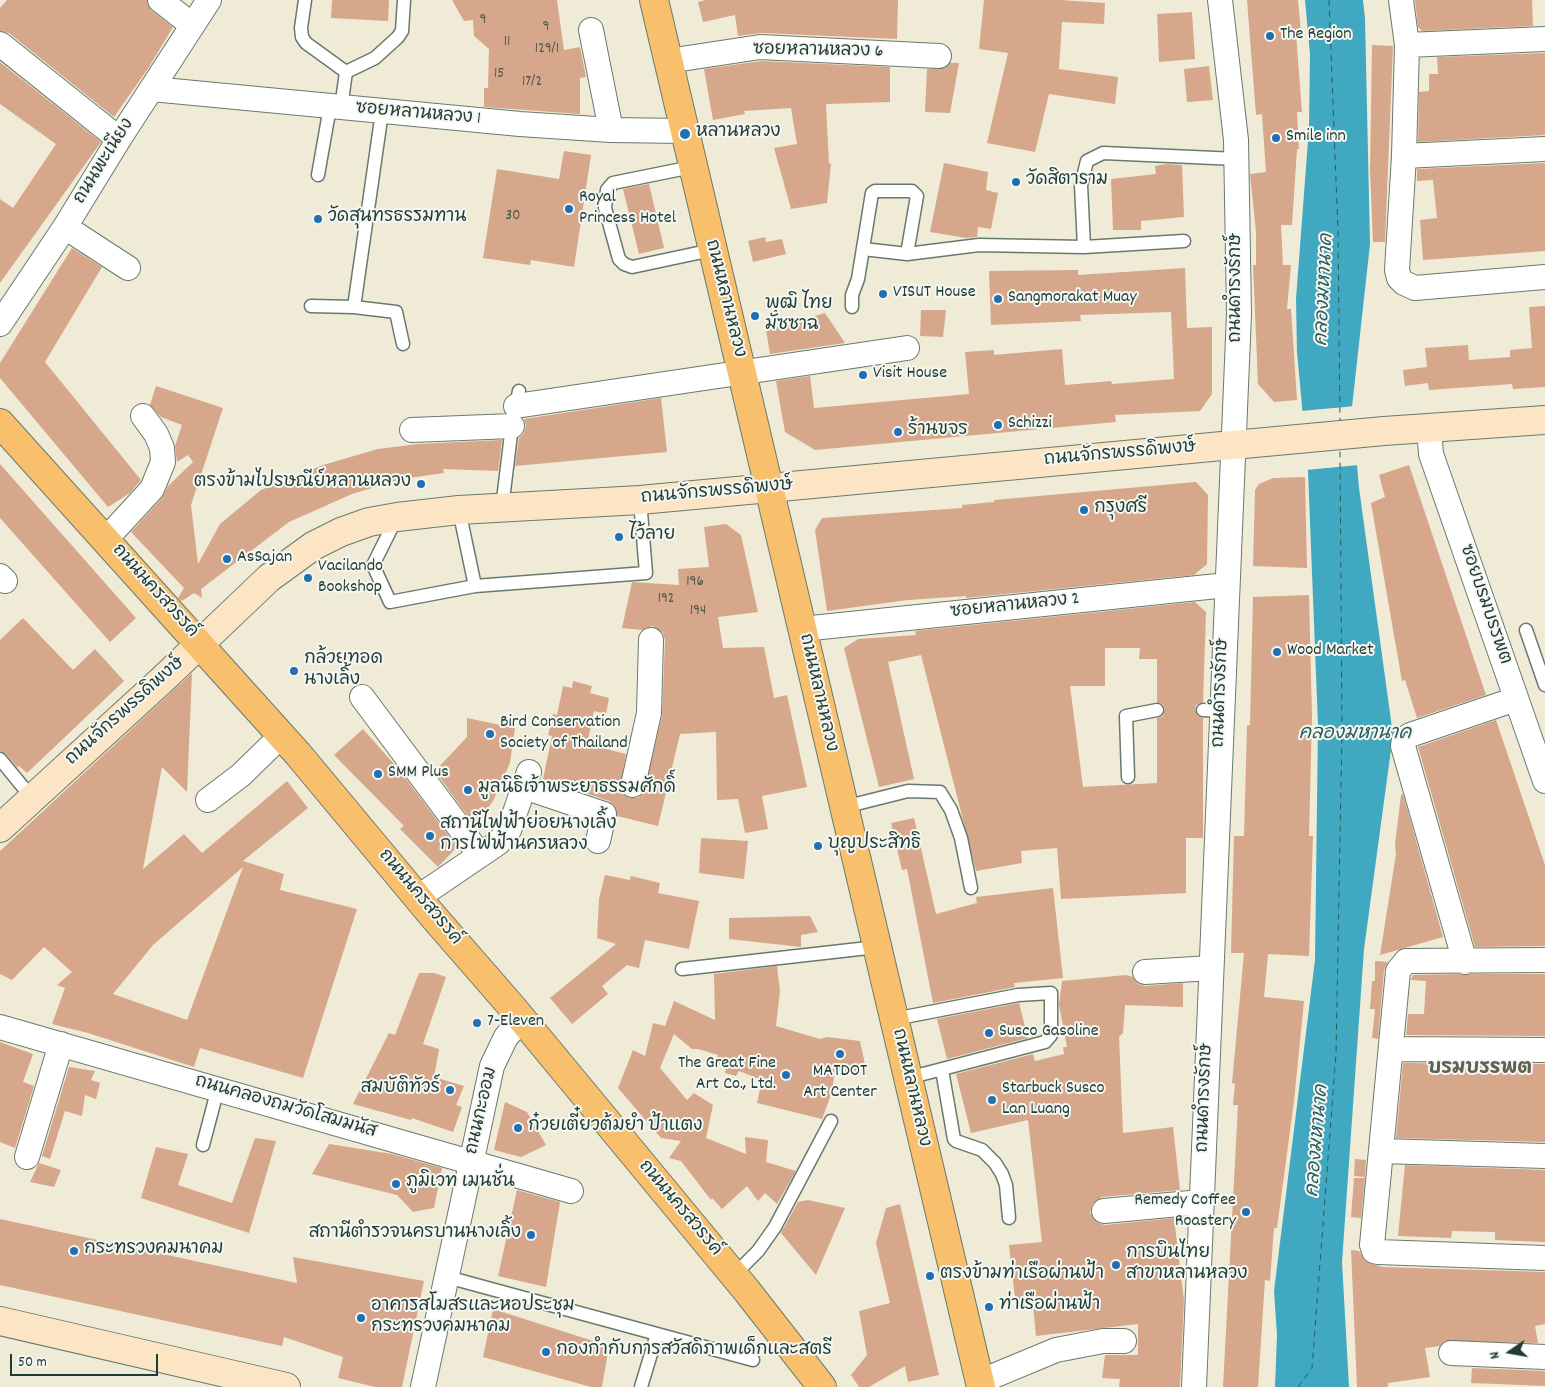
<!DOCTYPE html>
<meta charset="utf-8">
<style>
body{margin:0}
#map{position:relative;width:1545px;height:1387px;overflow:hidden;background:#efebd7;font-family:Dekko,sans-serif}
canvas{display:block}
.north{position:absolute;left:1485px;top:1327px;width:50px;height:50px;-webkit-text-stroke:4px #f6f6f2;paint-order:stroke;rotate:258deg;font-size:14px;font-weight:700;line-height:20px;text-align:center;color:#1f3d34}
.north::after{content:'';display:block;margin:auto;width:18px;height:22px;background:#1f3d34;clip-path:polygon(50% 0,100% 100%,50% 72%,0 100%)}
.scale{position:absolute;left:10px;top:1354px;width:148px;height:22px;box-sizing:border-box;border:2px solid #1f3d34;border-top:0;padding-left:6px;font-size:15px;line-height:18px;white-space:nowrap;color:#1f3d34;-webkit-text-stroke:4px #f6f6f2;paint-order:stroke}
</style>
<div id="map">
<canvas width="1545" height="1387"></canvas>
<div class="north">N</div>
<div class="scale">50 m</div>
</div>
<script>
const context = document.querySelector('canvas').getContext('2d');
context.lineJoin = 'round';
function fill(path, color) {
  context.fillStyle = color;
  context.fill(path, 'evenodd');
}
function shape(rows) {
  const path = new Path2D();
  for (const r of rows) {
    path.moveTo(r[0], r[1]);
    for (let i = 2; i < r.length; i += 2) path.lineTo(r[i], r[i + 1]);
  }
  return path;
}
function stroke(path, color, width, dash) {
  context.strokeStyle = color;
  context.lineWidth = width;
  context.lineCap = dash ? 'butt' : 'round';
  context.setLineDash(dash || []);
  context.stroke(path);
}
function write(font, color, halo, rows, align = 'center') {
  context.font = font + ' Dekko,"Playpen Sans Thai",sans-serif';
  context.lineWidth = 4;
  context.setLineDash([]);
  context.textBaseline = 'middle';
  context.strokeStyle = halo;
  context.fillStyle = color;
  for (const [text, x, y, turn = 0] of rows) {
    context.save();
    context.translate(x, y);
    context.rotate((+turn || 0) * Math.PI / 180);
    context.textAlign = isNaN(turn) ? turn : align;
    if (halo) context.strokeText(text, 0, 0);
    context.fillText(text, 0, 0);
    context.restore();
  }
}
const water = shape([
 [1305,0,1363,0,1365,18,1370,244,1352,407,1359,488,1393,735,1364,949,1342,1262,1349,1387,1275,1387,1277,1335,1274,1291,1315,960,1318,725,1308,471,1297,352,1296,299,1309,128,1310,54]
]);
const pier = shape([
 [1355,406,1359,465,1306,470,1301,411]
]);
const ferry = shape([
 [1329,0,1338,232,1340,422],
 [1298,1387,1312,1368,1336,1054,1342,730,1340,448]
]);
const building = shape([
 [7,0,147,0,151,10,173,27,149,67,114,117,9,33,0,31,0,8],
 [332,0,389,0,388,21,331,18],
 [452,0,557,0,564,50,580,47,586,77,580,78,580,114,484,107,484,88,488,88,489,49,474,36,473,20,464,21],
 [706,0,898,0,897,39,761,33,738,36,735,15,703,22,698,2],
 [984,0,1060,0,1105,3,1104,24,1062,22,1059,69,1118,77,1115,104,1049,94,1035,152,987,143,1008,53,979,49],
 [1247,0,1298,0,1301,33,1296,34,1302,112,1297,112,1299,149,1297,149,1292,225,1281,225,1283,265,1291,265,1287,309,1291,309,1297,400,1274,402,1258,384,1253,265,1256,265,1256,232,1250,174,1266,172,1262,114,1256,115],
 [1415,0,1532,0,1533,26,1422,31,1418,27],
 [1192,12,1195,59,1159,62,1157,14],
 [1372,45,1393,46,1385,242,1373,242,1370,170],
 [1545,53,1545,135,1418,142,1419,92,1429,91,1429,74,1438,74,1437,57],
 [761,61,890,67,890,102,826,104,829,164,831,163,827,203,791,209,774,148,797,144,791,108,744,111,745,114,713,120,704,69],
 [0,62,101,142,0,283,0,199,13,208,56,144,0,104],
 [950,63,959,63,950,113,925,112,927,69,945,68],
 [1209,66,1213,100,1187,102,1184,69],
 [564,151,591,155,574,267,531,260,530,265,483,258,497,169,559,179],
 [944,163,988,172,986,190,998,193,991,229,978,227,977,237,966,238,930,232],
 [1545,163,1545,251,1423,260,1420,220,1437,218,1433,180,1417,181,1417,169],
 [1166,164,1182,165,1184,217,1141,221,1141,230,1113,230,1111,179,1156,174,1155,166],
 [649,184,664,248,639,254,623,189],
 [765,237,766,242,782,239,786,254,753,262,748,241],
 [72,248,102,267,45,362,141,480,130,493,108,507,0,378,0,363],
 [1185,268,1187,328,1212,327,1212,394,1200,411,1115,415,1116,422,815,450,785,432,776,381,810,376,814,408,969,394,965,352,994,350,994,355,1062,349,1065,385,1111,381,1112,384,1174,379,1171,312,1080,315,1081,321,991,325,989,271,1078,270,1078,275],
 [1545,306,1545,387,1513,389,1512,384,1429,390,1428,383,1405,386,1403,370,1427,367,1425,348,1468,345,1469,360,1510,357,1510,350,1532,348,1529,307],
 [921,310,946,310,943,337,920,336],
 [825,313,845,343,770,354,766,330],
 [156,386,223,408,191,505,198,564,220,524,261,490,323,465,378,449,418,444,502,440,498,471,443,469,444,473,402,479,352,494,289,522,201,589,202,598,194,593,182,601,178,598,184,588,131,532,162,498,168,486,193,462,188,455,177,462,175,446,182,425,161,417,150,405],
 [661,398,667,452,515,466,519,438,524,433,526,426,524,419],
 [0,464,136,618,110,642,0,518],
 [1409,465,1486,695,1417,718,1405,680,1402,681,1371,503,1385,497,1379,475],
 [1305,477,1307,568,1253,566,1255,490,1259,484,1273,478],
 [1196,482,1208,495,1207,564,1194,575,966,598,966,596,908,600,827,611,815,530,822,518,962,508,962,505,994,502,994,500],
 [726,524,741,535,758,612,718,617,723,648,764,647,774,698,787,695,807,787,762,796,768,829,745,833,738,799,717,800,716,732,680,734,658,826,617,816,614,805,609,801,543,779,552,736,548,735,553,714,557,715,563,686,572,688,573,681,592,686,590,693,609,698,606,714,594,711,587,744,626,754,620,790,624,795,630,798,638,798,643,794,662,716,665,640,663,633,652,626,642,630,622,628,632,582,679,585,678,569,709,567,704,527],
 [1309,595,1312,716,1309,836,1313,836,1309,956,1268,954,1264,997,1304,1001,1294,1101,1277,1228,1274,1228,1270,1281,1265,1280,1258,1387,1223,1387,1238,1105,1233,1105,1235,1084,1232,1083,1244,953,1231,953,1234,836,1244,836,1247,725,1250,725,1253,597],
 [1195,602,1206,612,1203,702,1196,705,1195,710,1198,716,1203,718,1203,838,1186,838,1186,893,1061,899,1057,848,1021,851,1022,863,976,871,921,655,888,662,914,779,879,787,844,648,858,639,916,635,915,631],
 [1105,648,1140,648,1139,659,1157,659,1157,702,1163,704,1165,709,1163,716,1157,718,1157,783,1083,787,1070,686,1105,686],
 [23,618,73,670,95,649,124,681,27,773,19,766,17,767,6,754,0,751,0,640],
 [192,673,187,792,162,767,143,869,184,834,202,853,287,781,308,808,243,861,284,874,280,890,357,909,303,1078,200,1048,194,1067,88,1033,52,1024,65,988,57,985,72,972,44,947,12,980,0,974,0,851],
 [243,867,187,1020,113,994,153,945],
 [467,718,515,728,510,763,493,801,475,826,435,771,467,737],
 [1496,720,1545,865,1545,946,1475,947,1418,747],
 [363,729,401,772,457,847,438,867,400,829,404,826,334,755],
 [1403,794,1443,937,1380,955,1396,854,1395,844,1401,795],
 [914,818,936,914,977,903,976,897,1053,888,1063,978,1014,983,1015,987,933,1003,907,869,902,870,891,823],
 [701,838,748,841,744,879,699,873],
 [605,875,630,880,631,876,660,883,658,893,699,901,689,949,645,940,639,968,627,965,602,986,608,994,572,1024,550,998,616,944,597,938,599,899],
 [810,916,818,932,801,935,801,947,729,939,729,918],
 [1375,961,1388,962,1384,970,1378,1039,1372,1038,1375,1009,1370,1009,1372,981,1375,981],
 [777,966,780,991,776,1026,820,1039,827,1037,860,1041,867,1074,835,1070,832,1092,822,1119,757,1103,762,1080,739,1071,736,1076,725,1073,726,1066,715,1064,718,1055,698,1049,692,1049,674,1034,660,1068,687,1100,694,1093,713,1105,706,1138,746,1154,745,1137,768,1140,766,1162,796,1171,777,1204,765,1193,758,1201,747,1186,722,1209,712,1198,711,1200,681,1161,669,1158,681,1141,661,1138,618,1088,633,1050,645,1056,653,1023,665,1026,674,1001,715,1020,714,974],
 [419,973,434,973,446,977,423,1044,439,1049,434,1077,464,1086,456,1105,462,1107,453,1132,412,1118,411,1120,353,1104,389,1033,395,1035],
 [1460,974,1545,974,1545,1036,1406,1035,1408,1014,1424,1014,1426,981,1411,980,1413,975],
 [1126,975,1133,977,1138,984,1145,986,1183,983,1183,1007,1125,1005,1123,1033,1119,1037,1123,1133,1173,1127,1180,1190,1102,1197,1092,1205,1090,1213,1098,1223,1105,1225,1174,1218,1184,1300,1180,1387,1119,1387,1120,1379,1102,1378,1105,1355,1138,1355,1138,1324,1036,1336,1033,1305,1016,1307,1009,1245,1042,1242,1028,1120,971,1133,956,1074,1033,1054,1035,1061,1064,1054,1063,1047,1067,1047,1059,1005,1062,981],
 [1019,1003,1028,1038,947,1059,937,1019],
 [0,1042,33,1054,23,1082,34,1086,15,1148,0,1142],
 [1403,1063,1545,1064,1545,1142,1396,1138],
 [69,1067,95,1071,91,1080,100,1083,96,1099,85,1095,82,1116,65,1111,50,1159,42,1156],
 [505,1102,527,1112,546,1145,521,1157,494,1150],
 [255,1138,276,1141,249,1233,141,1198,156,1147,188,1154,178,1185,232,1203],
 [329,1144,392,1154,442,1168,434,1208,413,1212,397,1195,312,1174],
 [1355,1159,1366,1160,1365,1177,1354,1176],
 [39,1163,61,1170,54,1187,30,1182],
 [1405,1165,1545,1170,1545,1242,1495,1240,1495,1232,1452,1231,1451,1238,1398,1236],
 [1354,1178,1365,1178,1361,1218,1351,1217],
 [517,1190,560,1202,546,1287,498,1276],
 [808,1200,845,1208,816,1275,781,1233,798,1202],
 [900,1204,939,1375,908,1382,905,1366,869,1387,859,1387,851,1375,867,1355,859,1311,890,1303,876,1243,886,1208],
 [0,1219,297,1283,293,1257,424,1281,402,1387,375,1387,338,1378,343,1357,284,1337,282,1346,0,1285],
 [1351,1250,1359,1251,1365,1261,1382,1267,1545,1272,1545,1324,1535,1326,1538,1343,1445,1341,1440,1346,1425,1348,1430,1377,1388,1383,1388,1387,1357,1387],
 [493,1309,609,1346,602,1387,591,1387,483,1357],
 [1472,1368,1545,1371,1545,1386,1471,1383]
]);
const service = shape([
 [305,0,301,28,302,37,306,43,346,72,341,108],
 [346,72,375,58,398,37,402,31,404,0],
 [382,112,354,307,396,312,403,344],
 [692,167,613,183,607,190,605,208,619,259,624,264,632,267,712,250],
 [318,175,330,107],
 [1084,247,1081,185,1087,161,1103,153,1237,159],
 [863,249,907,254,979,245,1084,247,1184,241],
 [311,306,354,307],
 [852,307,852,295,858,279,872,193,875,191,912,191,917,196,907,254],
 [502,508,512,426,519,391],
 [459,510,475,586],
 [397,517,373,565,390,602,475,586,646,573,640,500],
 [1526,630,1545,685],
 [1203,710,1222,711],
 [0,759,32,798],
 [1128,777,1126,716,1157,710],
 [844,807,908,791,940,792,951,810,961,838,971,888],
 [682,969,877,947],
 [894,1019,1018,995,1051,993,1051,1035,1045,1042,908,1078],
 [942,1070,954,1139,956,1141,982,1150,995,1163,1002,1174,1006,1185,1009,1218],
 [203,1145,218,1088],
 [734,1275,758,1251,775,1227,831,1121],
 [447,1277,753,1360],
 [641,1387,657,1334]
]);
const minor = shape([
 [160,0,192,25],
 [1401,0,1407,45,1404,156,1397,270,1399,278,1404,283,1415,288,1545,277],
 [591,30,611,130],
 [0,44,119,139],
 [1407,45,1545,39],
 [668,61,760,47,939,56],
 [152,89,520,124,611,130,685,131],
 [1404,156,1545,149],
 [65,227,128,268],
 [0,324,65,227,119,139,209,0],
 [516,406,907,348],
 [1429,428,1431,454,1545,781],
 [412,430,512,426],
 [106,539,152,489,163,462,162,448,156,434,143,416],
 [0,576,5,581],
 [802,629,1227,585],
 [362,697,480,855],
 [633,785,649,713,651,640],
 [524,787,604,814,598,841],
 [208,800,241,775,282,735],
 [417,898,498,843,509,830,529,772],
 [1545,960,1406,961,1398,971,1372,1245,1374,1251,1378,1252,1545,1258],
 [1465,962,1403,746,1404,739,1410,735,1516,699],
 [1145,972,1211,968],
 [0,1027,571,1191],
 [1392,1049,1545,1050],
 [1382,1151,1545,1156],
 [27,1157,61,1044],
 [1104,1211,1201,1202],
 [1451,1353,1545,1357],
 [979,1382,1056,1350,1103,1341,1124,1341],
 [423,1387,492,1066,506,1037,522,1019],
 [1194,1387,1239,314,1236,140,1220,0]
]);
const secondary = shape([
 [0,828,163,679,269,578,313,546,341,532,369,522,397,517,459,510,640,500,1384,431,1545,420],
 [0,1321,286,1387]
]);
const primary = shape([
 [654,0,981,1387],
 [0,423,298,754,432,915,512,1007,747,1291,822,1387]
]);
const markers = [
 [1270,36,5,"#1f6fb2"],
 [685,134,6,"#1f6fb2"],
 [1276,138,5,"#1f6fb2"],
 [1016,182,5,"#1f6fb2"],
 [569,209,5,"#1f6fb2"],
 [318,219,5,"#1f6fb2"],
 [883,294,5,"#1f6fb2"],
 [998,299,5,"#1f6fb2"],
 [755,316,5,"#1f6fb2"],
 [863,375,5,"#1f6fb2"],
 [998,425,5,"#1f6fb2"],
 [898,432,5,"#1f6fb2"],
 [421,484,5,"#1f6fb2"],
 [1084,510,5,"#1f6fb2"],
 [619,537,5,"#1f6fb2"],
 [227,559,5,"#1f6fb2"],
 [308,578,5,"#1f6fb2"],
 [1277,652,5,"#1f6fb2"],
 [294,671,5,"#1f6fb2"],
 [490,734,5,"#1f6fb2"],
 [378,774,5,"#1f6fb2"],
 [468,790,5,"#1f6fb2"],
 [430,836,5,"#1f6fb2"],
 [818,846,5,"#1f6fb2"],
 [477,1023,5,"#1f6fb2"],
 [989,1033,5,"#1f6fb2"],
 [840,1054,5,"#1f6fb2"],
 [786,1075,5,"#1f6fb2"],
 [450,1090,5,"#1f6fb2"],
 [992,1100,5,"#1f6fb2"],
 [518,1128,5,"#1f6fb2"],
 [396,1184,5,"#1f6fb2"],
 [1246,1212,5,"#1f6fb2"],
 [531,1235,5,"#1f6fb2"],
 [74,1251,5,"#1f6fb2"],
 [1116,1265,5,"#1f6fb2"],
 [930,1276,5,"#1f6fb2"],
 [989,1307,5,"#1f6fb2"],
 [361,1318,5,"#1f6fb2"],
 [546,1352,5,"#1f6fb2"]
];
const numberNames = [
 ["9",483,21],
 ["9",546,28],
 ["11",507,43],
 ["129/1",547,50],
 ["15",499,75],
 ["17/2",532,83],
 ["30",513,217],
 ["196",695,583],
 ["192",666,600],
 ["194",698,612]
];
const poiNames = [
 ["The Region",1280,36],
 ["หลานหลวง",696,134],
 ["Smile inn",1286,138],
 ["วัดสิตาราม",1026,182],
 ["Royal",579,199],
 ["Princess Hotel",579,220],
 ["วัดสุนทรธรรมทาน",328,219],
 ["VISUT House",893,294],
 ["Sangmorakat Muay",1008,299],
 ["พุฒิ ไทย",765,306],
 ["มัซซาฉ",765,327],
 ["Visit House",873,375],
 ["Schizzi",1008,425],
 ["ร้านขจร",908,432],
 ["ตรงข้ามไปรษณีย์หลานหลวง",411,484,"right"],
 ["กรุงศรี",1094,510],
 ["ไว้ลาย",629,537],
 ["AsSajan",237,559],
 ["Vacilando",318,568],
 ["Bookshop",318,589],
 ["Wood Market",1287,652],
 ["กล้วยทอด",304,661],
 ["นางเลิ้ง",304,682],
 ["Bird Conservation",500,724],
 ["Society of Thailand",500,745],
 ["SMM Plus",388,774],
 ["มูลนิธิเจ้าพระยาธรรมศักดิ์",478,790],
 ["สถานีไฟฟ้าย่อยนางเลิ้ง",440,826],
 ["การไฟฟ้านครหลวง",440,847],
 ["บุญประสิทธิ",828,846],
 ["7-Eleven",487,1023],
 ["Susco Gasoline",999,1033],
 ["The Great Fine",776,1065,"right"],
 ["Art Co., Ltd.",776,1086,"right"],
 ["MATDOT",840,1073,"center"],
 ["Art Center",840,1094,"center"],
 ["สมบัติทัวร์",440,1090,"right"],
 ["Starbuck Susco",1002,1090],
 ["Lan Luang",1002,1111],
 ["ก๋วยเตี๋ยวต้มยำ ป้าแตง",528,1128],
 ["ภูมิเวท เมนชั่น",406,1184],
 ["Remedy Coffee",1236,1202,"right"],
 ["Roastery",1236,1223,"right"],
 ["สถานีตำรวจนครบานนางเลิ้ง",521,1235,"right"],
 ["กระทรวงคมนาคม",84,1251],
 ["การบินไทย",1126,1255],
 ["สาขาหลานหลวง",1126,1276],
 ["ตรงข้ามท่าเรือผ่านฟ้า",940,1276],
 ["ท่าเรือผ่านฟ้า",999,1307],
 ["อาคารสโมสรและหอประชุม",371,1308],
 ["กระทรวงคมนาคม",371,1329],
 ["กองกำกับการสวัสดิภาพเด็กและสตรี",556,1352]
];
const streetNames = [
 ["ซอยหลานหลวง 6",818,52,1],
 ["ซอยหลานหลวง 1",418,115,5],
 ["ถนนพะเนียง",105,162,-58],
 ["ถนนดำรงรักษ์",1238,288,-90],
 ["ถนนหลานหลวง",724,299,76],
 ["ถนนจักรพรรดิพงษ์",1120,455,-5],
 ["ถนนจักรพรรดิพงษ์",717,493,-5],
 ["ถนนนครสวรรค์",154,592,48],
 ["ซอยบรมบรรพต",1484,605,71],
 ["ซอยหลานหลวง 2",1015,607,-6],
 ["ถนนหลานหลวง",817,693,77],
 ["ถนนดำรงรักษ์",1222,693,-88],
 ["ถนนจักรพรรดิพงษ์",126,712,-42],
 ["ถนนนครสวรรค์",419,898,50],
 ["ถนนหลานหลวง",910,1088,77],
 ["ถนนดำรงรักษ์",1206,1098,-88],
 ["ถนนคลองถมวัดโสมมนัส",285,1108,16],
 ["ถนนกะออม",483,1111,-77],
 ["ถนนนครสวรรค์",679,1209,50]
];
const waterNames = [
 ["คลองมหานาค",1326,290,-87],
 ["คลองมหานาค",1355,735],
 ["คลองมหานาค",1319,1141,-85]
];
const neighbourhoodNames = [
 ["บรมบรรพต",1480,1070]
];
fill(water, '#40a8c0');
fill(pier, '#efebd7');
stroke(ferry, '#295d5e', 1, [6, 5]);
fill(building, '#d6a78a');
stroke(service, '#687a6d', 15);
stroke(minor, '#687a6d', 26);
stroke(secondary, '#687a6d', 30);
stroke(primary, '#687a6d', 30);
stroke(service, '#fff', 12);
stroke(minor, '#fff', 24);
stroke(secondary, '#fce5c4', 28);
stroke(primary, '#f8bf6c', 28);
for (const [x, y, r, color] of markers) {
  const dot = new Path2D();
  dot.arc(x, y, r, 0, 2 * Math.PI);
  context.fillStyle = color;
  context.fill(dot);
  stroke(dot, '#f6f6f2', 2);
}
write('15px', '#4d584a', null, numberNames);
write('18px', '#1f3d34', '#f6f6f2', poiNames, 'left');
write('18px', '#1f3d34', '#f6f6f2', streetNames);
write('italic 19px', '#295d5e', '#f6f6f2', waterNames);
write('bold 19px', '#5f6252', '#f6f6f2', neighbourhoodNames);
</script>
